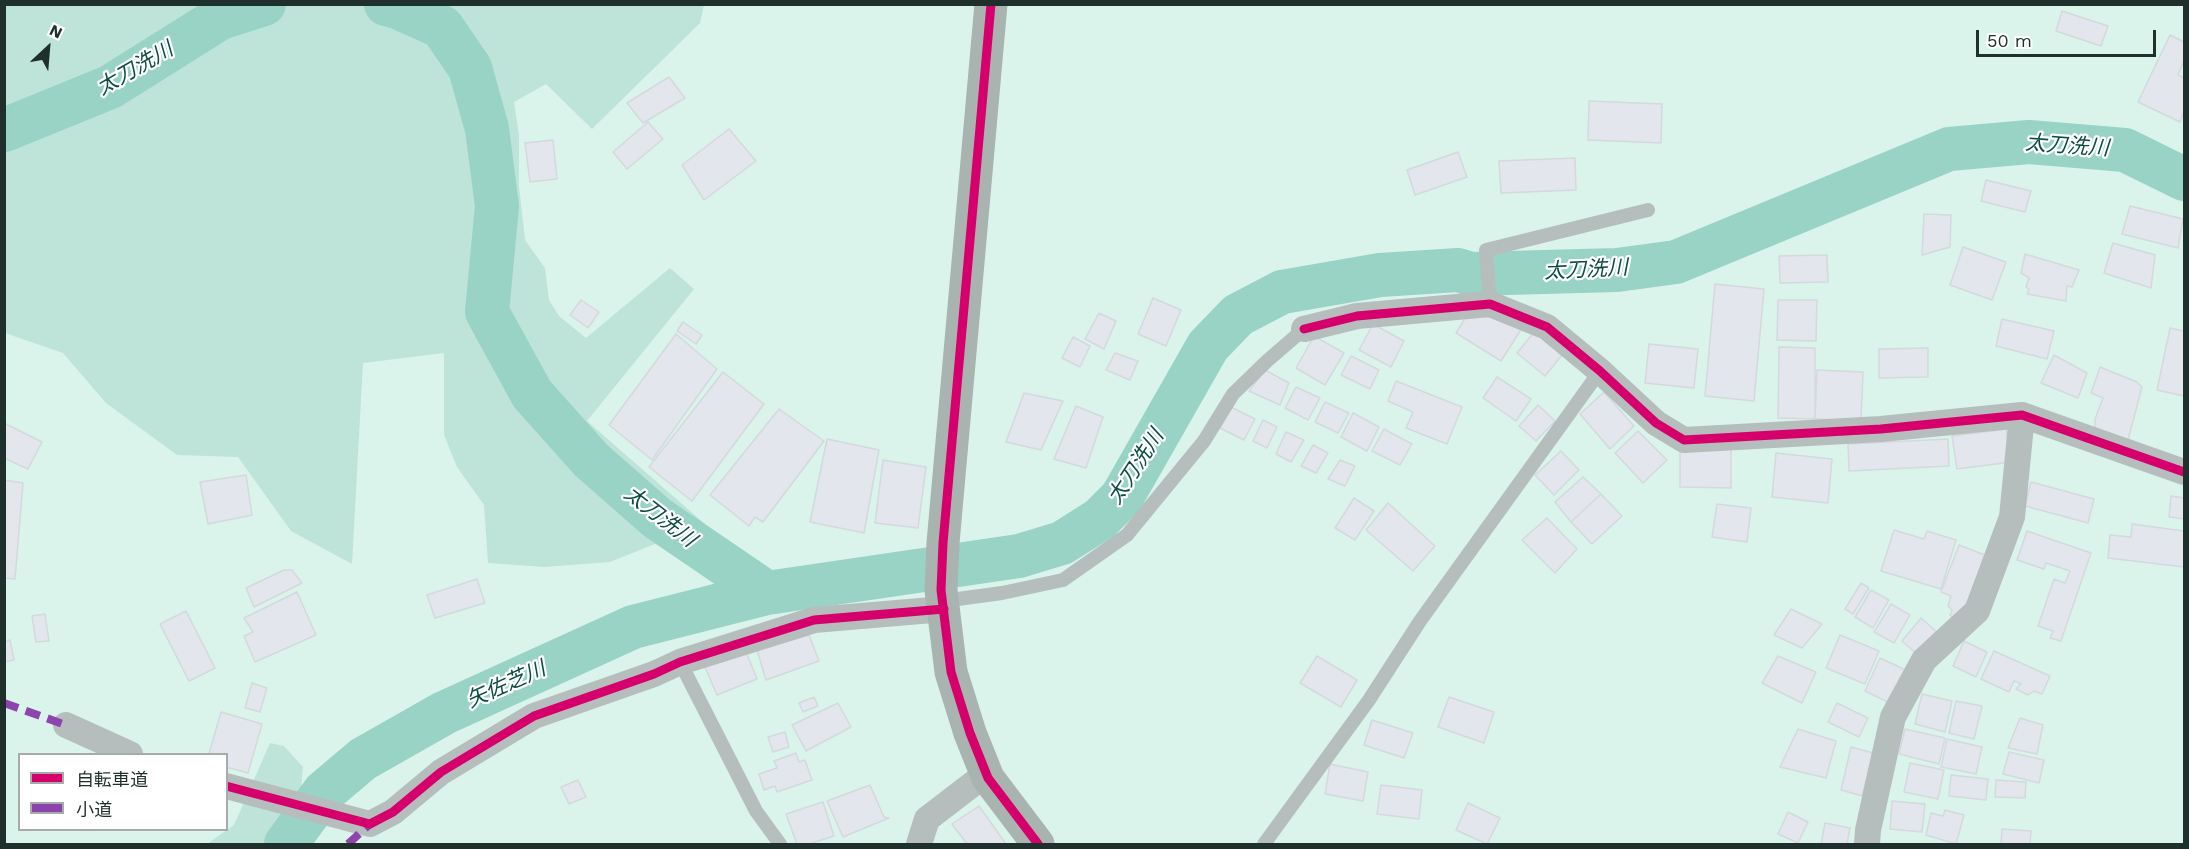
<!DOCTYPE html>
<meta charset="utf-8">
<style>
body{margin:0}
#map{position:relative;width:2189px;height:849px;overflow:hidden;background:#daf4ec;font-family:"Work Sans","Noto Sans JP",sans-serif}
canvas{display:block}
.frame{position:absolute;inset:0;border:6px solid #1f302c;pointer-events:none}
.legend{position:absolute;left:18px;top:753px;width:210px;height:78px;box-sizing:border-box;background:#fff;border:2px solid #a5acab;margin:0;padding:8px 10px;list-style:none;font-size:18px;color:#1f302c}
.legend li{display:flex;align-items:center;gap:12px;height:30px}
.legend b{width:30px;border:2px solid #a5acab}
.north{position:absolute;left:18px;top:18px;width:60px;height:60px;-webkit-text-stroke:4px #fff;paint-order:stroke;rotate:26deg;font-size:16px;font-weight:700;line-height:24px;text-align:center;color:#1f302c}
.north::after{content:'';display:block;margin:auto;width:21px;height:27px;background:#1f302c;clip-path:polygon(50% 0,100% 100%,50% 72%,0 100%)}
.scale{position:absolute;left:1976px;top:30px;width:180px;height:27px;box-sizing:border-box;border:3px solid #1f302c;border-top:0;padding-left:8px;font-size:18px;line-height:21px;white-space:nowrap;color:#1f302c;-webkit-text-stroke:4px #fff;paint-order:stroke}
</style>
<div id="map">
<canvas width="2189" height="849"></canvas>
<div class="frame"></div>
<ul class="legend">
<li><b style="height:8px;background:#d6006c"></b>自転車道</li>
<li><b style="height:8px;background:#8e44ad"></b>小道</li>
</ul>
<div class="north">N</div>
<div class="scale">50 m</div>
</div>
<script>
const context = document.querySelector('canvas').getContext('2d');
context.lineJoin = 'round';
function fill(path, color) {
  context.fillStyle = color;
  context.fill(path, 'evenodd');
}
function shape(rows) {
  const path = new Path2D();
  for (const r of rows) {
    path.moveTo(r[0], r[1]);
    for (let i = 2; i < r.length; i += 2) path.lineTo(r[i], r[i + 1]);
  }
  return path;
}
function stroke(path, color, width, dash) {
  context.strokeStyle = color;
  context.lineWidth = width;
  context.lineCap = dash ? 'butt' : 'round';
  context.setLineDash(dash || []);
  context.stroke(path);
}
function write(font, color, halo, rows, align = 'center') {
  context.font = font + ' "Work Sans","Noto Sans JP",sans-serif';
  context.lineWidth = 4.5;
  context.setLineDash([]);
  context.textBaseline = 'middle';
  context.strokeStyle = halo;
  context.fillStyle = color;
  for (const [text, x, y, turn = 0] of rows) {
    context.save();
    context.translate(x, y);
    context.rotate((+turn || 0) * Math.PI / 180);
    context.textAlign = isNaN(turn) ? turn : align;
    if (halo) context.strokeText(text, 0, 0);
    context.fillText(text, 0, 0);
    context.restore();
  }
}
const green = shape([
 [5,4,704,5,700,23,592,129,546,84,514,102,519,135,519,186,525,240,545,268,549,300,559,316,586,338,670,268,694,289,587,421,705,524,610,562,544,567,488,563,484,505,457,467,444,435,444,353,363,363,352,564,291,531,238,457,177,455,106,403,63,353,5,333],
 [270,743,284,746,303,767,297,831,299,844,207,844,234,825]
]);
const river = shape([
 [386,4,397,7,442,27,470,68,487,129,497,206,487,312,532,394,591,460,657,518,767,593],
 [4,130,110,87,220,18,264,4],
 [286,844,324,792,363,759,444,713,633,627,767,593,1019,556,1062,543,1100,519,1122,497,1208,346,1238,315,1282,292,1380,275,1458,270,1471,274,1617,270,1676,262,1949,149,2029,142,2125,150,2184,179]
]);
const building = shape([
 [2062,11,2108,26,2101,46,2056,31,2062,11],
 [2170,35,2184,42,2184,61,2178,75,2184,78,2184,111,2180,122,2138,102,2170,35],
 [669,77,685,98,643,123,627,103,669,77],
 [1589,101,1662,104,1661,143,1588,140,1589,101],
 [648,122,663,139,627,169,613,152,648,122],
 [729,129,756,161,704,200,682,165,729,129],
 [553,140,557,179,530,182,525,143,553,140],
 [1458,152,1467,177,1415,195,1407,170,1458,152],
 [1575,158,1576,190,1501,193,1499,161,1575,158],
 [1986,180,2031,191,2025,212,1981,201,1986,180],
 [2130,206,2183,219,2178,248,2122,234,2130,206],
 [1924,214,1951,215,1950,247,1922,255,1924,214],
 [2113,243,2155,255,2151,288,2104,273,2113,243],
 [1963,247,2006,262,1992,300,1950,285,1963,247],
 [2025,254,2079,270,2072,287,2067,286,2066,301,2027,294,2029,289,2026,287,2029,278,2021,273,2025,254],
 [1827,255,1828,282,1780,283,1779,256,1827,255],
 [1715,284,1764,289,1754,401,1705,396,1715,284],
 [1153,298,1181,310,1166,346,1138,334,1153,298],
 [581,300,599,312,588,328,570,315,581,300],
 [1778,300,1817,300,1816,341,1777,340,1778,300],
 [1469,312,1524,325,1501,361,1456,333,1469,312],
 [1099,313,1116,321,1104,349,1085,339,1099,313],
 [2002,319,2054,331,2047,359,1996,346,2002,319],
 [683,322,702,335,696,344,677,331,683,322],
 [1373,324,1404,341,1391,367,1359,350,1373,324],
 [2170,328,2184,331,2184,396,2157,390,2170,328],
 [1534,332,1563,354,1545,376,1517,353,1534,332],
 [676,334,717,369,652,460,609,425,676,334],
 [1314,336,1344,353,1325,385,1296,368,1314,336],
 [1073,337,1090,346,1080,367,1062,358,1073,337],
 [1649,344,1698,349,1694,388,1645,383,1649,344],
 [1779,347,1815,348,1815,419,1778,418,1779,347],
 [1928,348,1928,377,1879,378,1879,349,1928,348],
 [1115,353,1138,361,1130,380,1106,370,1115,353],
 [2054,355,2087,373,2078,398,2041,383,2054,355],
 [1351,356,1379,370,1370,389,1341,375,1351,356],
 [2100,367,2137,382,2142,387,2127,444,2095,433,2095,419,2103,398,2091,393,2100,367],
 [1265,370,1289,383,1280,405,1249,391,1265,370],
 [1817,370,1863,372,1861,421,1815,419,1817,370],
 [723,372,764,404,692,501,649,467,723,372],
 [1497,377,1531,399,1516,421,1483,398,1497,377],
 [1396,381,1462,407,1447,444,1406,428,1413,412,1388,401,1396,381],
 [1296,387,1320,398,1308,420,1285,408,1296,387],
 [1604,392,1634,426,1610,449,1580,414,1604,392],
 [1024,393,1063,401,1041,450,1006,442,1024,393],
 [1325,402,1349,413,1338,433,1315,422,1325,402],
 [1538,405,1555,421,1536,441,1519,426,1538,405],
 [1076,406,1103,417,1086,468,1054,459,1076,406],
 [1231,407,1255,419,1244,440,1220,428,1231,407],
 [779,409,824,441,763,522,755,517,749,526,710,495,779,409],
 [1353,413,1379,427,1367,451,1341,437,1353,413],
 [1263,420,1277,427,1267,448,1253,441,1263,420],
 [4,423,42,442,28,469,4,458,4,423],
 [1384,429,1412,444,1400,465,1372,451,1384,429],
 [2006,429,2011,462,1957,469,1952,436,2006,429],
 [1638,431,1667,460,1643,483,1615,453,1638,431],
 [1286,432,1304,440,1291,462,1276,454,1286,432],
 [827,439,879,450,864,533,810,522,827,439],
 [1948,439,1949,466,1849,471,1848,444,1948,439],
 [1313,445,1328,453,1316,473,1301,466,1313,445],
 [1680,447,1731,448,1731,488,1680,487,1680,447],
 [1561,451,1579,470,1554,495,1535,475,1561,451],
 [1776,453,1832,459,1828,503,1772,497,1776,453],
 [883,460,926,467,918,528,875,523,883,460],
 [1340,460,1355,466,1345,486,1328,479,1340,460],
 [246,475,252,515,208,524,200,482,246,475],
 [1583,477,1601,494,1571,522,1555,502,1583,477],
 [4,480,23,483,15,579,4,578,4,480],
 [2031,482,2094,499,2088,523,2025,506,2031,482],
 [1601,494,1622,516,1592,544,1571,522,1601,494],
 [2171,496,2184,498,2184,519,2169,517,2171,496],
 [1354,498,1374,511,1355,540,1335,528,1354,498],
 [1388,503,1435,546,1413,571,1366,530,1388,503],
 [1717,504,1751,508,1747,542,1712,537,1717,504],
 [1547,518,1577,549,1555,573,1522,540,1547,518],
 [2132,524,2184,531,2184,567,2108,558,2110,535,2131,537,2132,524],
 [1894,530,1924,539,1927,531,1956,540,1941,589,1881,571,1894,530],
 [2027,531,2091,553,2061,641,2050,638,2053,631,2038,626,2054,579,2065,583,2070,571,2046,563,2044,569,2017,560,2027,531],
 [1959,545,1990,557,1975,598,1954,619,1950,615,1952,610,1948,606,1951,596,1941,592,1959,545],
 [284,570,292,570,302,583,254,607,246,588,284,570],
 [477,579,485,603,435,618,427,595,477,579],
 [1861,583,1869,588,1853,614,1845,609,1861,583],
 [1871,590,1889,600,1873,628,1855,617,1871,590],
 [297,592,316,635,255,662,244,636,253,632,244,618,297,592],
 [1891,604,1910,615,1894,643,1874,632,1891,604],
 [1791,609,1822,624,1802,648,1774,635,1791,609],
 [186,611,215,668,189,681,160,624,186,611],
 [45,614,49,641,36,642,32,616,45,614],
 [1921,618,1938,633,1919,656,1902,641,1921,618],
 [809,635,819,661,766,680,757,650,809,635],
 [1840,635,1879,651,1865,684,1826,668,1840,635],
 [10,640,14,660,4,662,4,642,10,640],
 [1964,641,1987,652,1976,677,1953,666,1964,641],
 [745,649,757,679,717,695,704,665,745,649],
 [1994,651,2050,676,2042,694,2034,691,2028,695,2016,689,2021,684,2014,681,2009,692,1981,679,1994,651],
 [1317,656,1357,680,1341,707,1300,683,1317,656],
 [1778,656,1816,672,1802,703,1762,683,1778,656],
 [1880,658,1908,671,1892,704,1865,691,1880,658],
 [252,683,267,688,260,712,245,708,252,683],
 [1922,694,1952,701,1945,732,1915,724,1922,694],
 [814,697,818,706,803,712,799,703,814,697],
 [1449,697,1494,712,1484,743,1438,727,1449,697],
 [1956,701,1982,706,1974,739,1949,733,1956,701],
 [838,703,851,727,806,751,792,725,838,703],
 [1837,703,1868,718,1859,737,1828,722,1837,703],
 [221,712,262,724,248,773,226,767,226,754,209,754,221,712],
 [2020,718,2043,725,2037,754,2008,748,2020,718],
 [1372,720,1413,733,1404,758,1364,745,1372,720],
 [1798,729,1836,741,1826,778,1780,767,1798,729],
 [1905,729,1945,738,1939,764,1899,754,1905,729],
 [785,732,789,747,773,752,768,737,785,732],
 [1947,739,1982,747,1976,774,1941,767,1947,739],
 [1851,747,1873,753,1862,796,1841,790,1851,747],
 [2009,752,2044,760,2039,783,2003,774,2009,752],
 [796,753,799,762,805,760,812,780,777,792,775,786,764,790,759,774,777,768,774,761,796,753],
 [1910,763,1944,770,1938,799,1904,792,1910,763],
 [1330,764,1368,772,1363,801,1325,794,1330,764],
 [1951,775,1988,779,1986,800,1949,796,1951,775],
 [578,780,586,797,569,804,561,787,578,780],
 [1996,780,2026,782,2025,798,1995,797,1996,780],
 [870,785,884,817,889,818,843,837,827,801,870,785],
 [1381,785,1422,790,1419,819,1377,814,1381,785],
 [1892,801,1925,804,1922,832,1890,829,1892,801],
 [823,802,834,836,809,844,797,844,786,814,823,802],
 [1468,803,1500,818,1487,844,1456,830,1468,803],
 [979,806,1006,844,967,844,952,824,979,806],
 [1945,810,1964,815,1956,844,1926,835,1931,813,1943,816,1945,810],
 [1788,812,1808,822,1798,843,1778,834,1788,812],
 [1825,823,1850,828,1847,844,1821,844,1825,823],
 [2002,829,2031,831,2030,844,2001,844,2002,829]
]);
const lane = shape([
 [1490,304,1486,250,1648,210],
 [943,601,1002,593,1063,580,1127,535,1204,441,1233,394,1267,361,1304,329],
 [680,662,756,811,780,844],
 [1264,844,1369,700,1420,621,1600,371]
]);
const street = shape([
 [1304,329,1357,316,1490,304,1547,327,1600,371,1656,423,1684,440,1881,429,2022,415,2184,472],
 [66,725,130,754],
 [226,786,370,824,393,812,441,772,534,716,654,674,680,662,814,620,944,609],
 [919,844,927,819,974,783,988,778],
 [1867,844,1868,830,1893,717,1924,660,1977,611,2012,517,2022,415]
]);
const secondary = shape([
 [991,4,943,543,941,590,951,672,970,733,988,778,1038,844]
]);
const quiet = shape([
 [4,703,66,725],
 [348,844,370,824]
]);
const cycleway = shape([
 [991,4,943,543,941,590,951,672,970,733,988,778,1038,844],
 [1304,329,1357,316,1490,304,1547,327,1600,371,1656,423,1684,440,1881,429,2022,415,2184,472],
 [226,786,370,824,393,812,441,772,534,716,654,674,680,662,814,620,944,609]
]);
const waterNames = [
 ["太刀洗川",135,69,-30],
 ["太刀洗川",2067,146,4],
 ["太刀洗川",1586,270,-3],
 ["太刀洗川",1136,467,-57],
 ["太刀洗川",660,517,38],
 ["矢佐芝川",506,685,-24]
];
fill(green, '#bee3d9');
stroke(river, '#98d3c5', 44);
fill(building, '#e3e6ec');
stroke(building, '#d3d9dc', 1.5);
stroke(lane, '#b5bebc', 14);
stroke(street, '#b5bebc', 26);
stroke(secondary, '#a9b4b0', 33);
stroke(quiet, '#8e44ad', 8, [15, 8]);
stroke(cycleway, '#d6006c', 9);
write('italic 21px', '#0c4c41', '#fff', waterNames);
</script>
